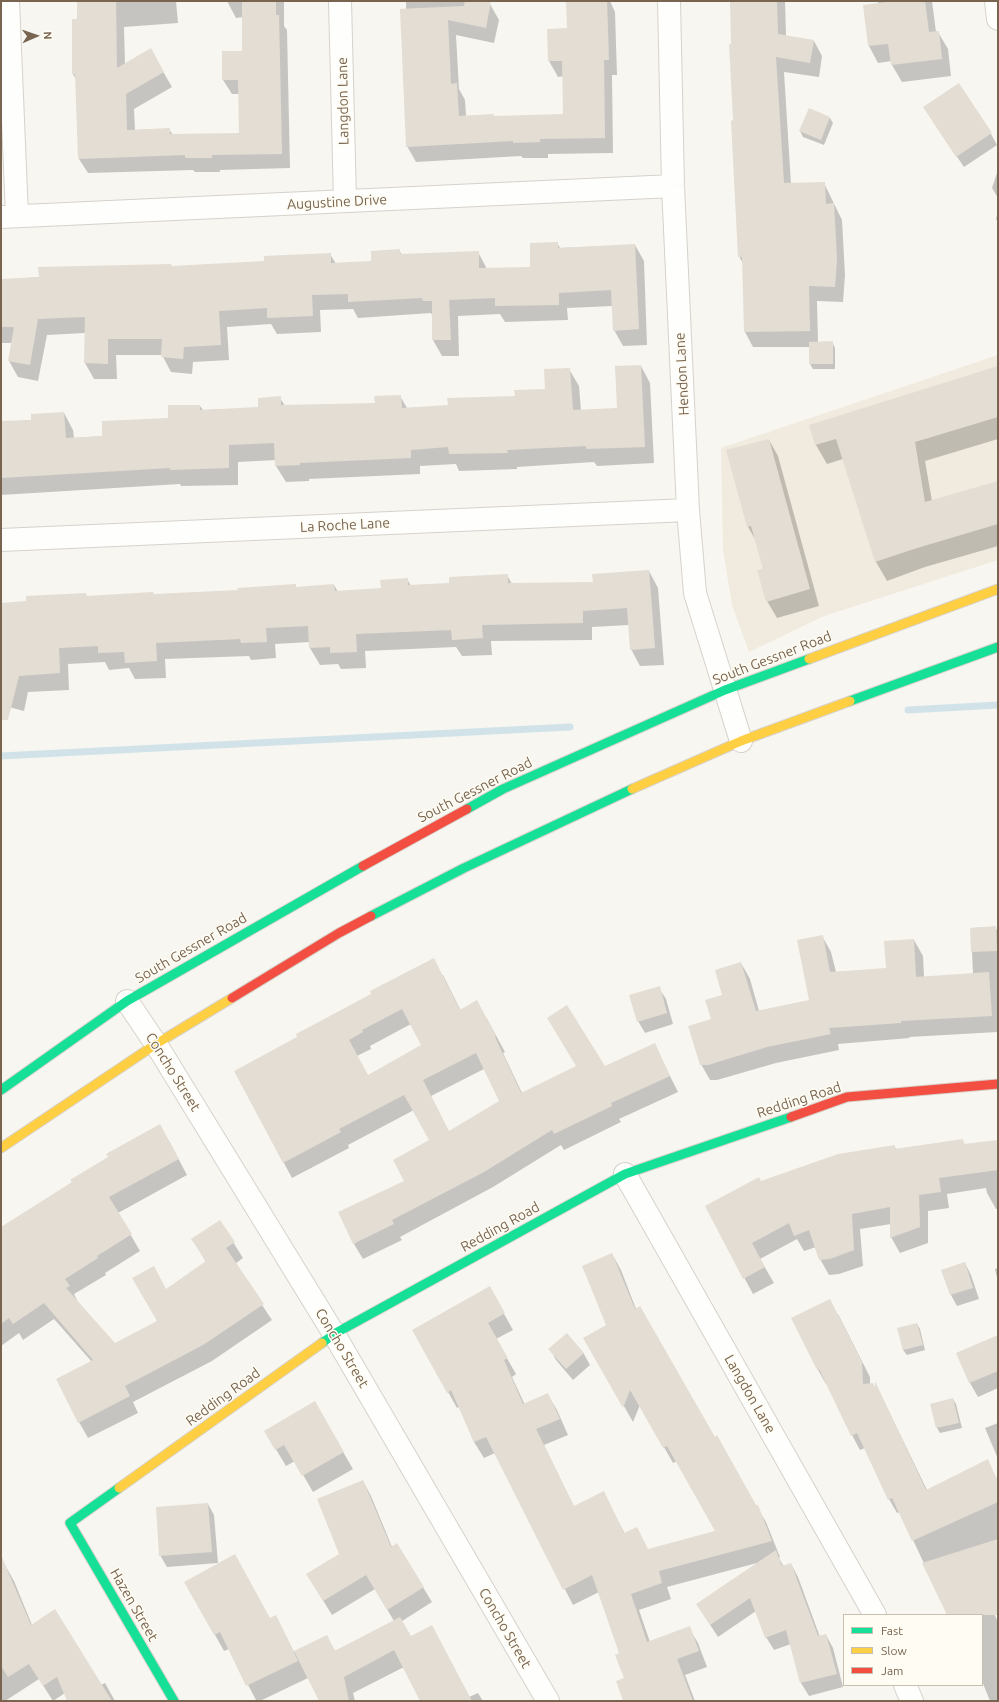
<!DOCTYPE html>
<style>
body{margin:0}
#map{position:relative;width:999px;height:1702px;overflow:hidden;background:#f8f6f0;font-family:Ubuntu,sans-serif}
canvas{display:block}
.frame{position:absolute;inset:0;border:2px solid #78644f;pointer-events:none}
.legend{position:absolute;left:843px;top:1614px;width:140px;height:72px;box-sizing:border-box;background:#fefcf3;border:1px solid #c8bfb1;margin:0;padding:5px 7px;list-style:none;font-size:12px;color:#78644f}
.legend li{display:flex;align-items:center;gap:8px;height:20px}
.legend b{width:20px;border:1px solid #c8bfb1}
.north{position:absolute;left:16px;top:16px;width:40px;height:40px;-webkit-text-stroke:3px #fefcf3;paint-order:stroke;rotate:88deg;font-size:11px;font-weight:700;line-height:16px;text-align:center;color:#78644f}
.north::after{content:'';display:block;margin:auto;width:14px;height:18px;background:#78644f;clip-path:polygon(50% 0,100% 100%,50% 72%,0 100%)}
</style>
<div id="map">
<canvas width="999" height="1702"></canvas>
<div class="frame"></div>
<ul class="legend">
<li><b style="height:5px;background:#16e098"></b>Fast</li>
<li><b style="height:5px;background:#ffcf43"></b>Slow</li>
<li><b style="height:5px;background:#f24e42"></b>Jam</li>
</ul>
<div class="north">N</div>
</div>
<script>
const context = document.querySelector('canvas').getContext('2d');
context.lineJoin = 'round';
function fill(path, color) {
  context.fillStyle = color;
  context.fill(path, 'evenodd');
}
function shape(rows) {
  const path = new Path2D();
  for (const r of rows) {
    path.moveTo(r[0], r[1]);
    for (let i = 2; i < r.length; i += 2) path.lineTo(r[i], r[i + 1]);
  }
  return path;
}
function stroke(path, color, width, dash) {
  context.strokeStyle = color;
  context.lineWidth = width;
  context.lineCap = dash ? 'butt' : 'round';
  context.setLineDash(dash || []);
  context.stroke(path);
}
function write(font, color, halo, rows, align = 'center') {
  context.font = font + ' Ubuntu,sans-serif';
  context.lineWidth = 3;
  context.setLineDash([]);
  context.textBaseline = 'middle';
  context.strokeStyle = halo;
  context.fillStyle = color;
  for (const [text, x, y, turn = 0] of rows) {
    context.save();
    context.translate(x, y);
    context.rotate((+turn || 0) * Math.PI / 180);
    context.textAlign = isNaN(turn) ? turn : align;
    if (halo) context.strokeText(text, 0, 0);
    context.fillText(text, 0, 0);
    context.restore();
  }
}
const residential = shape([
 [998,355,998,560,824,616,749,652,732,605,723,549,721,448]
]);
const shadow = shape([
 [78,1,176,1,178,23,124,27,125,64,150,49,172,87,134,109,135,130,169,129,173,135,240,134,239,94,232,94,223,80,243,52,243,17,236,18,227,1,284,1,284,26,287,30,290,168,220,170,220,172,195,172,193,170,88,173,79,159,76,79,73,74,78,20],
 [406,1,477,1,490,4,499,20,494,43,456,35,459,89,465,100,466,116,494,117,564,115,564,76,558,77,549,61,568,29,567,1,610,1,615,12,617,75,612,75,613,153,548,154,548,158,523,158,521,156,416,162,407,146],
 [731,1,785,1,786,36,814,41,822,56,819,77,784,72,791,184,824,183,842,220,845,275,843,302,817,301,818,342,832,342,835,348,835,369,813,369,810,364,810,347,753,347,745,332,743,264,739,256],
 [878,1,932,1,936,32,938,32,948,49,951,76,902,82,892,65,892,61,878,63,869,46,864,6,878,4],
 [830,118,833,123,824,145,803,137,800,131],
 [931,118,991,134,997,145,964,167],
 [998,170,998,198,992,188],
 [998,212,998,222,996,219],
 [557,243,560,248,635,245,644,261,647,345,623,346,614,330,613,306,567,308,568,320,505,322,500,314,458,316,459,356,442,356,433,340,433,317,431,313,358,318,353,309,320,310,321,332,277,334,271,324,227,327,229,360,193,362,192,374,171,372,162,355,116,355,117,379,94,379,85,363,85,333,47,335,38,381,18,377,9,361,12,343,1,343,1,280,172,267,265,262,330,254,336,264,372,262,399,250,402,255,478,252,487,269,532,268],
 [641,366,650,383,654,463,597,466,594,462,517,467,517,469,459,471,456,464,420,466,420,474,309,479,309,481,286,482,276,466,276,460,238,462,238,485,181,486,180,484,1,495,1,422,32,420,64,413,73,430,74,438,103,436,169,419,200,406,203,410,259,408,280,398,285,406,376,404,400,396,407,408,449,406,516,397,546,390,569,369,579,386,581,411,618,409],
 [998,367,998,439,925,461,932,501,998,482,998,546,925,567,887,581,876,562,843,459,827,464,816,445,810,426],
 [769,440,778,456,819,606,777,618,767,601,764,569,755,539,748,527],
 [649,571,658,588,664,665,640,666,631,649,629,625,592,627,592,640,491,641,492,655,462,656,456,647,365,651,366,668,341,669,338,664,320,665,310,648,310,642,275,644,276,658,251,660,249,656,165,659,166,678,135,679,129,668,109,670,105,662,68,664,69,690,28,692,24,711,1,705,1,604,27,602,86,594,87,597,154,595,239,591,295,585,297,588,334,585,338,592,382,589,407,579,411,586,450,584,507,575,512,584,594,583],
 [995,927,998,932,998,1032,909,1037,910,1038,838,1044,839,1050,776,1063,717,1080,710,1080,701,1064,712,1019,741,963,750,979,759,1011,810,1001,822,936,831,952,836,972,887,969,914,940,923,956,924,977,973,974,971,928],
 [443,975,461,1011,486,1017,505,1052,503,1053,522,1093,605,1067,654,1044,678,1092,619,1119,621,1122,564,1150,561,1145,493,1187,400,1237,402,1240,363,1259,354,1244,405,1181,430,1141,414,1110,348,1145,349,1148,292,1178,235,1072],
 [411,1024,422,1046,368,1076,357,1056,371,1049,370,1046],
 [484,1069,500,1101,449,1132,431,1096],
 [659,988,666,999,673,1024,645,1033,638,1021],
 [962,1140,965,1145,998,1141,998,1209,996,1209,987,1193,986,1188,947,1194,949,1208,928,1211,928,1243,900,1253,891,1237,891,1224,860,1229,863,1266,839,1274,829,1275,820,1259,816,1247,804,1251,797,1239,760,1259,774,1283,753,1294,706,1207,761,1182,894,1146,896,1149],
 [169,1141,187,1175,118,1213,140,1251,105,1273,106,1275,74,1294,78,1302,114,1344,158,1321,166,1290,206,1262,193,1240,220,1221,243,1258,235,1264,272,1320,212,1361,133,1402,138,1413,88,1438,79,1422,92,1362,54,1319,23,1340,19,1333,1,1346,1,1228],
 [612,1254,621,1270,636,1309,766,1522,780,1557,779,1558,784,1567,791,1564,798,1577,820,1637,826,1635,833,1648,843,1687,809,1696,801,1683,791,1644,774,1650,766,1637,756,1611,718,1637,705,1617,757,1563,667,1587,671,1599,639,1610,650,1642,689,1628,698,1643,707,1667,685,1675,695,1701,624,1701,625,1678,620,1654,599,1592,573,1605,495,1453,484,1458,474,1442,459,1407,457,1408,448,1392,498,1303,513,1330,496,1339,516,1374,512,1377,525,1405,548,1395,557,1410,568,1435,544,1445,574,1507,603,1492,625,1534,636,1528,648,1550,716,1531,677,1461,673,1463,640,1405,633,1422,585,1338,607,1326],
 [965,1263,971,1275,979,1299,957,1306,951,1295,942,1271],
 [998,1268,998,1282,995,1269],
 [838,1314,870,1377,870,1384,882,1397,927,1490,987,1461,998,1481,998,1583,982,1588,998,1622,998,1701,990,1701,982,1681,982,1615,948,1615,900,1512,897,1513,889,1499,865,1448,860,1450,852,1435,827,1383,826,1384,818,1370],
 [917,1324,920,1329,925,1350,907,1355,903,1350,898,1329],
 [567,1334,584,1354,590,1365,573,1380,556,1360,550,1349],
 [998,1336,998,1388,978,1397,970,1383,957,1354],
 [953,1399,956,1404,962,1428,940,1433,937,1428,931,1404],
 [314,1402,353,1469,313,1492,295,1461,286,1466,265,1431],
 [998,1423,998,1459,985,1428],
 [363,1481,371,1496,392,1547,397,1544,432,1602,402,1621,411,1637,469,1697,478,1693,483,1701,421,1701,404,1667,353,1693,355,1701,320,1701,308,1678,262,1700,256,1700,229,1649,224,1651,186,1583,270,1619,276,1616,294,1652,327,1637,335,1651,394,1621,375,1589,332,1615,316,1589,340,1554],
 [208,1504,214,1515,218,1563,167,1567,160,1555],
 [5,1565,14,1581,32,1625,101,1685,105,1683,115,1701,68,1701,65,1693,53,1701,39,1679,5,1701,1,1701,1,1566]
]);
const stream = shape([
 [908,710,998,705],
 [1,756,570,727]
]);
const building = shape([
 [77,1,116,1,117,68,151,48,164,72,126,94,127,130,170,128,170,134,239,133,238,80,222,80,222,51,242,51,242,1,276,1,276,15,279,15,282,154,212,155,212,158,185,158,185,155,78,159,75,74,72,74,72,19,77,19],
 [465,1,491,1,486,28,448,20,451,84,457,83,459,116,494,114,494,116,563,114,562,61,548,61,547,29,567,28,566,1,607,1,609,60,604,60,605,138,540,139,540,142,513,143,513,141,406,147,400,9,464,6],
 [730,1,777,1,778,34,814,40,810,63,776,57,784,183,825,182,826,204,834,203,837,259,835,287,809,286,810,331,744,332,742,257,738,257,731,121,733,120,729,44,731,44],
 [894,1,925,1,929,32,939,31,942,59,891,65,888,44,868,46,863,5],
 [959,83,992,133,956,157,923,107],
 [809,108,830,117,821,140,799,131],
 [558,242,558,248,635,244,639,329,613,331,611,290,559,293,559,305,495,306,495,298,449,300,451,340,432,340,432,301,423,301,422,298,348,302,348,294,312,295,313,316,267,318,267,308,219,311,221,345,184,347,183,359,161,357,162,339,108,339,108,364,84,363,85,317,38,319,30,365,8,361,14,327,1,327,1,279,39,277,38,267,171,264,172,266,264,261,264,256,331,253,331,263,371,261,371,251,400,249,400,254,479,251,479,268,530,267,530,243],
 [833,341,833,364,809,364,809,342],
 [641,365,645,447,586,449,586,446,507,450,508,453,449,454,448,447,411,450,411,458,300,463,300,465,275,466,274,443,229,445,229,468,170,470,170,468,1,478,1,421,31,420,31,414,64,412,66,438,102,436,102,421,168,418,168,405,200,405,200,410,258,407,258,398,281,396,281,405,375,403,374,396,401,395,402,408,448,405,447,398,515,396,514,390,545,389,544,369,570,368,573,410,617,408,615,366],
 [998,366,998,417,915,442,925,502,998,481,998,524,914,549,875,562,836,439,815,445,809,425],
 [769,439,810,589,766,602,757,570,763,569,751,526,747,527,726,450],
 [649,570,655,648,630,650,627,608,583,611,583,623,482,625,483,638,452,640,451,630,356,634,357,652,330,653,330,647,309,648,308,626,266,628,267,642,241,643,240,639,156,643,157,661,125,663,124,652,98,653,98,646,59,648,60,673,19,676,8,720,1,720,1,603,26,601,26,596,86,593,86,596,153,592,154,594,238,590,237,588,296,584,296,587,334,584,335,591,381,588,380,580,408,578,408,585,449,583,449,577,508,574,508,583,593,582,592,574],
 [996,926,997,951,971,952,970,928],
 [823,935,830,972,886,968,884,941,914,939,916,977,989,972,992,1016,901,1021,901,1023,829,1028,831,1034,767,1047,708,1065,700,1065,688,1026,711,1019,705,1000,722,995,715,970,741,962,756,1011,809,1000,797,940],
 [434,958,460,1010,477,1000,496,1036,495,1037,521,1093,576,1066,547,1018,567,1005,605,1066,655,1043,670,1076,611,1103,612,1106,554,1134,552,1130,484,1172,392,1220,394,1224,353,1244,338,1212,404,1181,393,1160,429,1140,404,1095,339,1129,341,1132,283,1163,234,1071,297,1037,296,1034,371,994,370,991],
 [402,1009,421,1045,368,1075,349,1040,363,1032,362,1030],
 [476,1053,499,1101,449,1131,423,1080],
 [660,986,667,1013,637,1022,629,995],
 [160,1124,179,1159,109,1197,132,1234,97,1256,98,1258,65,1279,70,1286,66,1288,115,1343,157,1321,132,1278,154,1266,166,1289,206,1261,191,1239,220,1220,235,1242,226,1248,264,1304,203,1345,125,1386,130,1396,78,1423,56,1379,93,1360,44,1303,13,1324,9,1318,1,1324,1,1227,72,1182,70,1180,108,1157,106,1154],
 [963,1139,964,1144,998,1140,998,1170,939,1178,941,1192,919,1195,920,1227,890,1238,890,1207,852,1214,854,1250,830,1259,819,1260,809,1230,794,1236,789,1223,752,1243,765,1267,743,1279,705,1206,759,1177,761,1181,838,1154,895,1145,895,1149],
 [612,1253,635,1309,640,1306,715,1437,717,1435,756,1505,758,1505,772,1541,659,1571,662,1583,631,1594,647,1642,690,1626,699,1651,677,1659,693,1701,623,1701,616,1681,624,1678,615,1655,619,1653,592,1575,563,1590,486,1437,474,1442,451,1390,447,1393,412,1330,490,1286,505,1313,488,1323,508,1358,504,1360,523,1404,548,1393,560,1419,536,1429,574,1506,604,1491,624,1533,637,1527,648,1549,715,1531,667,1446,663,1448,630,1390,623,1408,583,1338,606,1325,582,1266],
 [965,1262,973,1288,950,1295,941,1270],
 [830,1299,862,1362,863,1384,873,1383,875,1387,875,1381,926,1490,988,1459,998,1482,998,1502,912,1541,892,1498,888,1500,857,1433,851,1436,819,1369,817,1370,791,1318],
 [917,1323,923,1345,903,1350,897,1328],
 [567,1333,584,1353,566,1369,548,1349],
 [998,1335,998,1371,969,1383,956,1353],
 [953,1398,959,1423,936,1428,930,1404],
 [315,1401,344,1452,302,1476,284,1445,275,1450,264,1431],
 [363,1480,391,1547,397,1543,424,1587,387,1610,366,1575,323,1601,306,1574,339,1554,317,1499],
 [208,1503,212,1552,159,1556,156,1507],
 [998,1539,998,1615,947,1615,922,1563],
 [776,1550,782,1566,791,1563,818,1636,826,1634,837,1674,800,1683,786,1630,765,1638,750,1598,710,1625,696,1604],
 [235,1554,270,1618,276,1615,298,1661,246,1686,220,1632,214,1635,184,1582],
 [1,1555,31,1625,55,1609,112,1701,67,1701,57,1677,43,1686,29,1664,8,1677,1,1666],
 [400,1617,411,1636,432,1625,472,1701,420,1701,394,1650,344,1677,349,1701,319,1701,294,1651,327,1635,335,1651]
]);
const street = shape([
 [8,1,17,216],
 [340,1,345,201],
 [669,1,673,186,688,510,695,593,741,741],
 [996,1,998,19],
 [1,217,673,186],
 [1,540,688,510],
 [127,1001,156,1044,334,1334,548,1701],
 [625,1174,875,1615],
 [905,1685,912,1701]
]);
const fast = shape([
 [850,701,998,647],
 [467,809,503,789,725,690,809,659],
 [371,916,464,868,632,789],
 [1,1090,127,1001,363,866],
 [322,1343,334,1334,625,1174,791,1117],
 [119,1488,70,1523,174,1701]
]);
const slow = shape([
 [809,659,998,589],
 [632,789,741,741,850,701],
 [1,1148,156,1044,232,998],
 [119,1488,322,1343]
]);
const jam = shape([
 [363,866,467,809],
 [232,998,339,933,371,916],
 [791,1117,847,1097,998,1084]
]);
const streetNames = [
 ["Langdon Lane",343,101,-91],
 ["Augustine Drive",337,202,-3],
 ["Hendon Lane",682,374,-93],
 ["La Roche Lane",345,525,-3],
 ["South Gessner Road",772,658,-21],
 ["South Gessner Road",475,790,-27],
 ["South Gessner Road",191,948,-30],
 ["Concho Street",173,1072,58],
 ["Redding Road",799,1100,-18],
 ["Redding Road",500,1227,-29],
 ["Concho Street",342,1348,59],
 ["Langdon Lane",750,1394,60],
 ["Redding Road",223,1397,-36],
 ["Hazen Street",134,1605,60],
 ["Concho Street",505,1628,60]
];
fill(residential, '#f1eade');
fill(shadow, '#0003');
stroke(stream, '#d1e3e9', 7);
fill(building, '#e3ddd4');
stroke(street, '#d6d2cb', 24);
stroke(fast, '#d7d2ca', 11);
stroke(slow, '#d7d2ca', 11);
stroke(jam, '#d7d2ca', 11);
stroke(street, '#fefefd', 22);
stroke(fast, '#16e098', 9);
stroke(slow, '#ffcf43', 9);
stroke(jam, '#f24e42', 9);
write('14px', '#78644f', '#fefcf3', streetNames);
</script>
